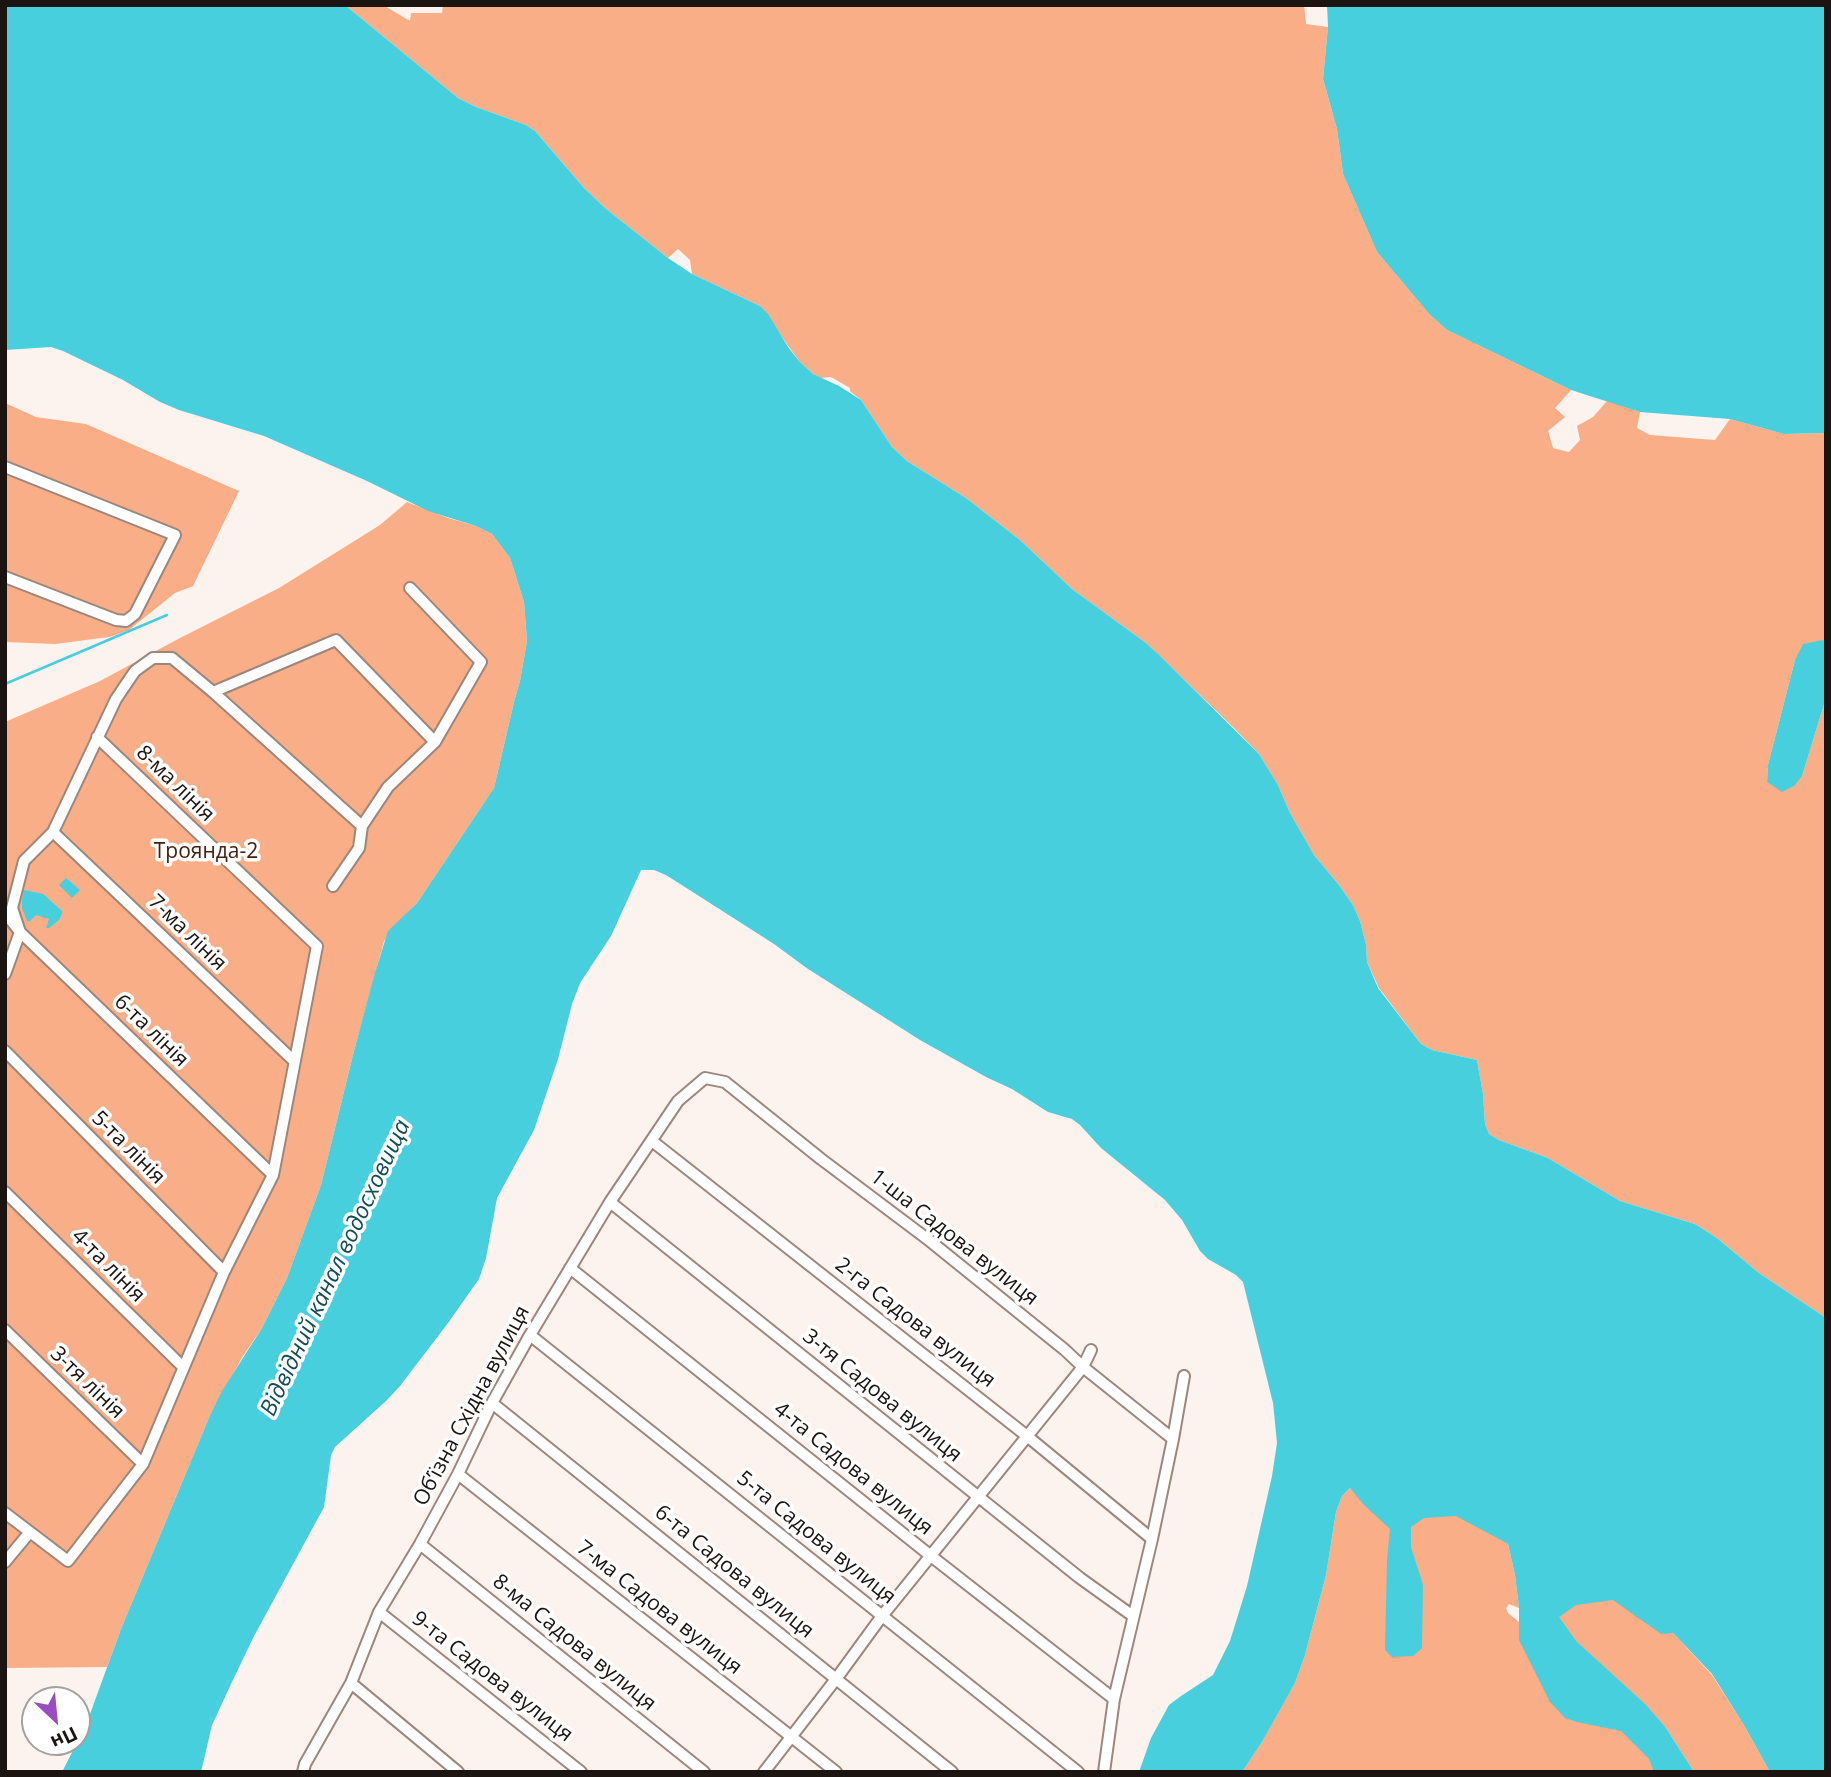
<!DOCTYPE html>
<meta charset="utf-8">
<style>
body{margin:0}
#map{position:relative;width:1831px;height:1777px;overflow:hidden;background:#fdf3ee;font-family:"Open Sans",sans-serif}
canvas{display:block}
.frame{position:absolute;inset:0;border:7px solid #1c1410;pointer-events:none}
.north{position:absolute;left:21px;top:1686px;width:70px;height:70px;box-sizing:border-box;background:#fff;border:2px solid #a4a19f;border-radius:50%;rotate:154deg;font-size:19px;font-weight:700;line-height:28px;text-align:center;color:#1c1410}
.north::after{content:'';display:block;margin:auto;width:24px;height:32px;background:#9a4dbe;clip-path:polygon(50% 0,100% 100%,50% 72%,0 100%)}
</style>
<div id="map">
<canvas width="1831" height="1777"></canvas>
<div class="frame"></div>
<div class="north">Пн</div>
</div>
<script>
const context = document.querySelector('canvas').getContext('2d');
context.lineJoin = 'round';
function fill(path, color) {
  context.fillStyle = color;
  context.fill(path, 'evenodd');
}
function shape(rows) {
  const path = new Path2D();
  for (const r of rows) {
    path.moveTo(r[0], r[1]);
    for (let i = 2; i < r.length; i += 2) path.lineTo(r[i], r[i + 1]);
  }
  return path;
}
function stroke(path, color, width, dash) {
  context.strokeStyle = color;
  context.lineWidth = width;
  context.lineCap = dash ? 'butt' : 'round';
  context.setLineDash(dash || []);
  context.stroke(path);
}
function write(font, color, halo, rows, align = 'center') {
  context.font = font + ' "Open Sans",sans-serif';
  context.lineWidth = 7;
  context.setLineDash([]);
  context.textBaseline = 'middle';
  context.strokeStyle = halo;
  context.fillStyle = color;
  for (const [text, x, y, turn = 0] of rows) {
    context.save();
    context.translate(x, y);
    context.rotate((+turn || 0) * Math.PI / 180);
    context.textAlign = isNaN(turn) ? turn : align;
    if (halo) context.strokeText(text, 0, 0);
    context.fillText(text, 0, 0);
    context.restore();
  }
}
const green = shape([
 [345,5,383,5,410,21,411,13,442,13,443,5,1304,5,1306,24,1328,27,1323,79,1337,129,1343,174,1377,252,1430,315,1447,330,1571,390,1555,408,1565,417,1548,431,1553,448,1569,452,1580,440,1577,426,1593,417,1607,401,1640,412,1637,428,1650,435,1715,440,1730,419,1784,434,1826,433,1826,641,1823,640,1795,660,1768,765,1767,782,1802,776,1826,698,1826,1318,1759,1273,1717,1238,1695,1224,1620,1201,1548,1158,1499,1140,1489,1134,1485,1124,1483,1094,1477,1060,1432,1050,1421,1044,1379,988,1367,962,1366,944,1360,921,1353,905,1339,885,1314,855,1290,813,1278,785,1259,754,1233,727,1146,643,1072,589,1020,540,966,498,907,461,892,447,861,400,850,391,850,388,831,377,821,378,813,374,799,361,760,306,692,274,690,260,678,249,668,258,605,208,584,188,535,131,526,125,476,107,458,98],
 [5,403,36,417,86,424,239,491,193,586,175,593,129,630,109,637,55,644,5,642],
 [407,502,448,518,476,526,492,534,510,558,524,602,527,641,520,681,514,702,494,788,417,903,398,922,384,941,354,1051,321,1185,287,1278,262,1328,243,1356,211,1413,121,1629,107,1667,5,1668,5,722,100,681,180,638,279,588,380,525],
 [1424,1472,1508,1544,1515,1575,1519,1608,1509,1604,1506,1608,1508,1613,1519,1622,1540,1653,1678,1772,1242,1772,1262,1742,1283,1704,1295,1683,1305,1655,1326,1575,1336,1512,1342,1496,1350,1488,1407,1544],
 [1550,1546,1673,1633,1712,1675,1745,1727,1770,1772,1694,1772,1666,1728,1568,1647,1539,1598]
]);
const water = shape([
 [5,5,345,5,458,98,476,107,526,125,535,131,584,188,605,208,668,258,692,274,760,306,768,314,788,347,799,361,813,374,839,386,861,400,892,447,907,461,966,498,1020,540,1072,589,1146,643,1160,656,1259,754,1278,785,1290,813,1314,855,1339,885,1353,905,1360,921,1366,944,1367,962,1378,988,1421,1044,1432,1050,1477,1060,1483,1094,1485,1124,1489,1134,1499,1140,1548,1158,1620,1201,1695,1224,1717,1238,1759,1273,1826,1318,1826,1772,1770,1772,1745,1727,1712,1674,1673,1633,1661,1634,1613,1600,1576,1605,1559,1617,1576,1641,1646,1705,1666,1728,1694,1772,1654,1772,1649,1759,1621,1731,1577,1722,1565,1718,1550,1702,1519,1640,1519,1608,1515,1575,1508,1544,1456,1516,1424,1518,1411,1527,1411,1547,1423,1585,1422,1648,1413,1656,1392,1657,1385,1650,1387,1560,1390,1529,1364,1505,1350,1488,1342,1496,1336,1512,1326,1575,1305,1655,1295,1683,1262,1742,1242,1772,1139,1772,1151,1738,1169,1705,1181,1696,1213,1675,1230,1641,1247,1586,1272,1476,1277,1443,1273,1403,1243,1282,1236,1275,1208,1259,1200,1251,1182,1220,1165,1200,1101,1148,1080,1125,1072,1119,1048,1112,1012,1089,986,1077,920,1040,808,969,774,944,724,912,666,875,654,870,641,870,611,936,580,983,572,1004,558,1059,534,1130,497,1198,486,1258,479,1279,448,1323,400,1386,386,1401,335,1447,331,1455,324,1507,253,1638,231,1684,212,1725,201,1772,62,1772,86,1725,121,1629,211,1413,222,1391,262,1328,287,1278,321,1185,354,1051,374,976,388,931,417,903,494,788,514,702,520,681,527,641,524,602,510,558,492,534,476,526,428,511,367,481,264,436,179,410,160,402,123,380,63,351,51,347,5,350],
 [1327,5,1826,5,1826,433,1784,434,1730,419,1640,412,1571,390,1447,330,1430,315,1377,252,1343,174,1337,129,1323,79,1328,27],
 [1823,640,1826,641,1826,698,1802,776,1794,786,1782,792,1767,782,1768,765,1795,660,1803,644],
 [66,878,80,890,72,898,59,885],
 [24,890,43,894,62,911,62,914,59,920,49,928,46,928,49,919,36,915,30,921,27,921,22,908,22,900]
]);
const stream = shape([
 [5,684,167,615]
]);
const minor = shape([
 [5,467,175,535,135,614,126,621,116,620,5,577],
 [213,692,336,640,435,742],
 [53,832,294,1061],
 [333,886,359,848,362,826,388,787,435,742,481,662,410,588],
 [5,913,20,932,273,1175],
 [5,974,20,932,12,908,24,861,53,832,116,699,135,671,153,658,172,658,213,692,362,826],
 [5,1051,224,1272],
 [652,1141,1027,1436,1152,1539],
 [5,1192,183,1367],
 [610,1202,1080,1578,1133,1616],
 [570,1268,931,1556,1114,1699],
 [5,1330,143,1464],
 [530,1335,1078,1772],
 [492,1403,952,1772],
 [458,1474,836,1772],
 [5,1513,68,1561,143,1464,224,1272,273,1175,317,946,97,737],
 [420,1544,704,1772],
 [5,1562,30,1532],
 [379,1612,581,1772],
 [351,1683,458,1772],
 [303,1772,305,1764,351,1683,379,1612,420,1544,458,1474,492,1403,530,1335,610,1202,678,1101,705,1078,725,1082,821,1159,930,1241,1065,1350,1083,1367,1173,1439],
 [764,1772,836,1679,882,1616,1083,1367,1091,1350],
 [1104,1772,1114,1699,1152,1539,1173,1439,1184,1376]
]);
const streetNames = [
 ["8-ма лінія",175,784,44],
 ["7-ма лінія",187,933,44],
 ["6-та лінія",151,1031,44],
 ["5-та лінія",128,1148,45],
 ["1-ша Садова вулиця",954,1238,38],
 ["4-та лінія",108,1266,45],
 ["2-га Садова вулиця",915,1323,38],
 ["3-тя лінія",87,1383,44],
 ["3-тя Садова вулиця",882,1396,39],
 ["Обʼїзна Східна вулиця",472,1406,-62],
 ["4-та Садова вулиця",853,1469,39],
 ["5-та Садова вулиця",816,1538,39],
 ["6-та Садова вулиця",734,1572,39],
 ["7-ма Садова вулиця",659,1608,38],
 ["8-ма Садова вулиця",574,1643,39],
 ["9-та Садова вулиця",492,1677,38]
];
const parkNames = [
 ["Троянда-2",206,852]
];
const waterNames = [
 ["Відвідний канал водосховища",336,1268,-65]
];
fill(green, '#f9ae88');
fill(water, '#47cfde');
stroke(stream, '#47cfde', 2.5);
stroke(minor, '#9d877d', 14);
stroke(minor, '#fff', 10);
write('21px', '#1c1410', '#fff', streetNames);
write('21px', '#442311', '#fff', parkNames);
write('italic 23px', '#134e54', '#fff', waterNames);
</script>
